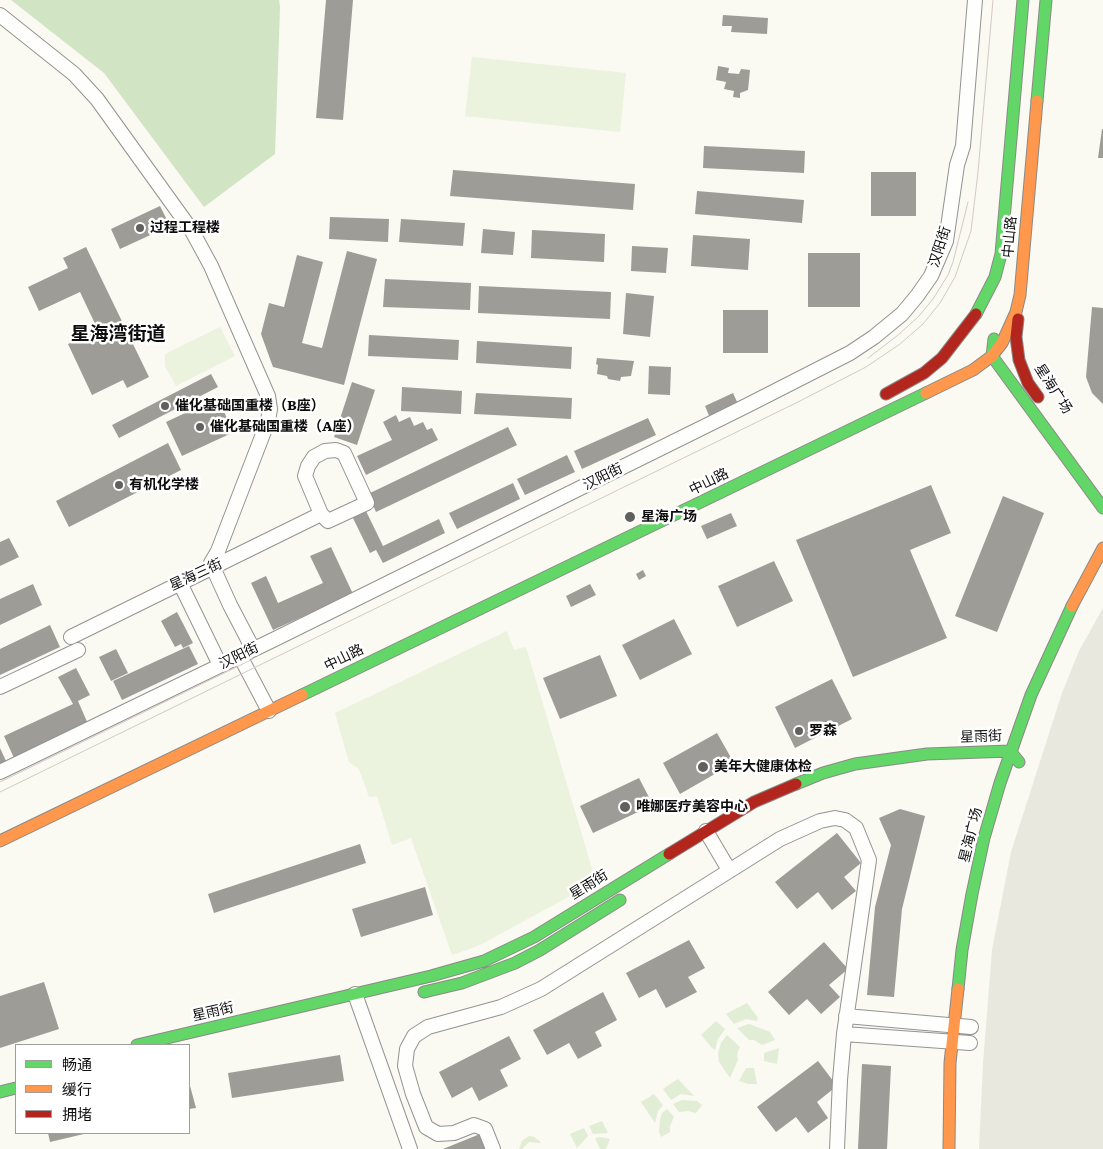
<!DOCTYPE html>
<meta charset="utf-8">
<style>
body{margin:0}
#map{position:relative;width:1103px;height:1149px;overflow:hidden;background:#faf9f2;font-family:Literata,"Noto Sans SC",serif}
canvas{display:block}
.legend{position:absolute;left:15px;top:1044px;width:175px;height:90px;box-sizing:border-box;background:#fff;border:1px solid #9e9e9e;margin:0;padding:6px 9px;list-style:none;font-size:15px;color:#0d0d0d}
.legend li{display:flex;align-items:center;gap:10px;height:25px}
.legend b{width:25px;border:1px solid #9e9e9e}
</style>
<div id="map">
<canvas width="1103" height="1149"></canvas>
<ul class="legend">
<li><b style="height:6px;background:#63d668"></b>畅通</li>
<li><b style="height:6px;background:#ff974d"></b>缓行</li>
<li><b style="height:6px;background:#b3261e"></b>拥堵</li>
</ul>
</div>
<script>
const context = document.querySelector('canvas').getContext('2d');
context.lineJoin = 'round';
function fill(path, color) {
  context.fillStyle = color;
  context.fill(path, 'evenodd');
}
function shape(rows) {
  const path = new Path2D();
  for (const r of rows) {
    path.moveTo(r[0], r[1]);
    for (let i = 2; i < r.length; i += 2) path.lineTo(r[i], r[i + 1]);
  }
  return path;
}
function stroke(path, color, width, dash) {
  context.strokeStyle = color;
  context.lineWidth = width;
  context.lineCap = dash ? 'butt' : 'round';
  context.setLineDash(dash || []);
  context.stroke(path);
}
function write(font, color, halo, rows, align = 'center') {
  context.font = font + ' Literata,"Noto Sans SC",serif';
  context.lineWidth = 5;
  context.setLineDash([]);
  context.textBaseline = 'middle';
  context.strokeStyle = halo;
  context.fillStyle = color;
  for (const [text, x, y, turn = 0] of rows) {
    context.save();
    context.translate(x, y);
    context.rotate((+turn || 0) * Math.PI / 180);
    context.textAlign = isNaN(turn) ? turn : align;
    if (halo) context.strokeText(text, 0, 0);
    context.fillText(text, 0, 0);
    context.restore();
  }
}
const green = shape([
 [747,1003,758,1018,757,1021,746,1019,734,1024,726,1014],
 [716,1021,725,1029,718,1039,715,1050,712,1048,701,1035],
 [749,1024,770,1032,775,1040,762,1045,754,1040,749,1040,737,1028],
 [727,1035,740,1047,737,1054,738,1060,730,1078,719,1062,718,1053,721,1043],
 [779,1048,777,1064,764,1061,764,1053],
 [746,1068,754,1068,757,1084,748,1084,739,1081],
 [678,1079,694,1096,681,1094,671,1100,663,1089],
 [654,1094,663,1105,658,1111,655,1123,641,1102],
 [682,1100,697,1101,702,1105,696,1113,688,1111,679,1112,673,1104],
 [667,1109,674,1117,670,1126,670,1132,661,1137,659,1132,660,1119,662,1113],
 [602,1121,608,1133,593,1134,589,1126],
 [584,1128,588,1136,577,1148,570,1134],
 [529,1136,534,1137,541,1142,539,1143,529,1142,522,1149,519,1149,522,1141],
 [600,1137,610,1139,606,1149,600,1149,595,1138]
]);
const forest = shape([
 [11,0,279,0,280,7,275,154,204,207,104,73]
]);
const pitch = shape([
 [472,57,626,73,620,132,465,116],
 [220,327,235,356,176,386,165,366,165,354],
 [507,631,514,650,526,647,596,882,478,946,452,955,411,838,392,845,377,796,369,797,359,769,349,762,335,713]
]);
const plaza = shape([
 [1103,608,1103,1149,979,1149,983,1064,992,950,1011,852,1062,693,1079,651]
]);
const building = shape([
 [326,0,353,0,343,120,316,118],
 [723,15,768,18,767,34,731,32,732,26,722,26],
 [718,66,729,68,728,73,739,74,741,69,750,70,748,90,740,93,740,98,733,97,734,91,724,89,726,82,716,80],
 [1102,129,1103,129,1103,158,1098,158],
 [704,146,805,151,804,173,703,168],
 [453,170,635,184,633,210,450,196],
 [871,172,916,172,916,216,871,216],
 [697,191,804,200,802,223,695,214],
 [160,206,170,226,120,249,111,229],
 [330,217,389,219,388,242,329,239],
 [401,219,465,223,463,246,399,242],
 [483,229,515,232,513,255,481,253],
 [532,230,605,234,604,262,531,258],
 [693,235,750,239,748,270,691,266],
 [632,246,668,248,666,273,631,271],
 [86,247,149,377,127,388,123,380,92,395,68,344,98,330,80,292,39,311,28,287,68,268,63,258],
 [347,251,377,259,344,385,273,367,261,334,269,303,284,307,297,255,323,262,302,343,322,348],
 [808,253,860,253,860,307,808,307],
 [385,279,471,283,470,310,383,307],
 [479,286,611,292,610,319,478,313],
 [626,293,654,296,650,337,623,334],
 [1092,307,1103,308,1103,404,1092,393,1086,377],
 [723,310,768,310,768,353,723,353],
 [369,335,459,340,458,360,368,356],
 [477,341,572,347,571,369,476,363],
 [597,358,634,361,631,376,621,377,620,381,608,379,607,376,597,374,598,365,596,364],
 [649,366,671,367,670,395,648,394],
 [211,374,218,387,119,438,112,425],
 [352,382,375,390,357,445,334,437],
 [402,387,462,391,461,414,401,411],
 [476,393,572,398,571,419,474,414],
 [733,393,738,404,710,418,705,406],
 [217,398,234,432,182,456,166,422],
 [396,415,399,422,410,417,414,426,423,422,427,430,432,428,438,440,366,475,357,456,392,440,383,422],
 [648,418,656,435,582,469,574,451],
 [508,427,517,445,376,512,368,494],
 [168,443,181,470,69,527,56,501],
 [567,455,575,472,525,495,517,479],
 [513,483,520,499,457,529,449,513],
 [931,485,951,533,910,550,947,638,853,677,796,540],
 [1003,496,1044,513,997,632,955,616],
 [365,509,383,546,439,519,445,533,383,563,376,550,370,553,352,516],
 [731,513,737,526,707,539,701,526],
 [9,538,19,557,0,566,0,542],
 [331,547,353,594,273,630,251,583,266,576,278,603,323,583,310,556],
 [774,561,793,601,737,627,718,586],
 [643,570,646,576,639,580,636,574],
 [33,584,42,605,0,625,0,599],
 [590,584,596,595,571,607,566,596],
 [177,612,193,643,183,648,181,644,175,647,161,621],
 [674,619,692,654,640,680,622,645],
 [50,625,60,647,0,675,0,649],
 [189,646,198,664,122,700,113,681],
 [116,649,128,673,111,681,99,657],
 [600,655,617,696,560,719,543,678],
 [76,668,90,695,78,701,88,724,14,758,4,736,73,704,58,677],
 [832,679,852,719,795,748,775,707],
 [717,733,734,763,680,794,663,763],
 [0,748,6,761,0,764],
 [639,778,653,805,593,833,580,806],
 [900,809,925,816,902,909,894,997,867,995,875,907,891,845,879,818],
 [837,833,861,863,844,877,856,891,832,910,818,892,797,909,775,882],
 [360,844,366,863,214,913,208,894],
 [425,887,433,915,361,937,352,909],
 [689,940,705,968,688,977,697,992,666,1008,656,989,639,998,626,973],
 [824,942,848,969,829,985,840,997,821,1014,807,999,789,1015,768,992],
 [44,982,59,1029,0,1048,0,996],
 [603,992,617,1020,595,1032,602,1046,578,1059,569,1043,547,1055,533,1030],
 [509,1036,521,1059,500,1070,508,1086,479,1101,472,1087,452,1098,439,1072],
 [340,1055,344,1081,232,1098,228,1073],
 [818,1061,837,1086,817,1102,828,1118,808,1133,796,1117,776,1132,757,1107],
 [862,1064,891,1066,887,1149,858,1149],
 [189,1082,196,1108,189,1109],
 [48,1133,88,1133,50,1142],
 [480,1134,487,1149,443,1149]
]);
const street = shape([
 [0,15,74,74,97,99,192,231,211,266,268,396,270,409,268,421,218,551,211,563,230,605,253,649],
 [336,450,344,453,367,503,328,521,321,514,305,476,308,466,314,457,325,451,336,450],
 [180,583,220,665],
 [71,637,321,514],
 [240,656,269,711],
 [0,687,78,650],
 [0,772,275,639,746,406,850,353,874,337,902,314,917,296,931,276,946,241,957,165,963,146,975,0],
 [706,831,729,870],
 [355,994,410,1149],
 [846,1016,971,1027],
 [844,1034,970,1043],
 [493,1149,485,1129,474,1125,454,1133,438,1134,426,1127,413,1094,405,1066,407,1049,414,1036,428,1027,501,1007,541,989,780,839,820,821,835,818,845,820,856,828,869,860,844,1034,840,1080,837,1149]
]);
const fast = shape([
 [1037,101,1046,0],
 [976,314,995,277,1001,254,1023,0],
 [994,339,992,356,1103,508],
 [302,695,926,393],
 [796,784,823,773,855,764,927,754,1010,751,1019,762],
 [958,989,962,950,972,894,984,838,1000,783,1031,695,1072,606],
 [424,992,462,983,515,963,540,950,620,900],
 [137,1045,431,976,484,961,534,937,669,854],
 [0,1092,16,1088]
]);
const slow = shape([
 [926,393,973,370,992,356,1002,343,1016,312,1020,295,1037,101],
 [1072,606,1103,548],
 [0,841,302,695],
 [949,1149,950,1063,958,989]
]);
const jam = shape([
 [1018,319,1016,337,1019,360,1028,383,1038,397],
 [886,394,924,373,942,358,976,314],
 [669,854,754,802,796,784]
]);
const tram = shape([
 [868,358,897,336,919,316,933,299,948,275,953,262,968,202],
 [0,782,253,659],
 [0,792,798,402,866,367,900,344,923,324,940,303,955,277,971,231,978,172,993,0]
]);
const markers = [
 [140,228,5,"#60605d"],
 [165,406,5,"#60605d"],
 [200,427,5,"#60605d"],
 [119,485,5,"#60605d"],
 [630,517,6,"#60605d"],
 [799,731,5,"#60605d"],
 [703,767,6,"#60605d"],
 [625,807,6,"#60605d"]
];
const poiNames = [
 ["过程工程楼",150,228],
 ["催化基础国重楼（B座）",175,406],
 ["催化基础国重楼（A座）",210,427],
 ["有机化学楼",129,485],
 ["星海广场",641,517],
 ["罗森",809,731],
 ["美年大健康体检",714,767],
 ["唯娜医疗美容中心",636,807]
];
const streetNames = [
 ["中山路",1010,237,-85],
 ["汉阳街",940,247,-72],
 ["星海广场",1053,389,57],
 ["汉阳街",603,477,-26],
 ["中山路",709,482,-26],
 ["星海三街",196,575,-25],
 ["汉阳街",239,656,-26],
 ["中山路",344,658,-26],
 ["星雨街",981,737,-2],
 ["星海广场",971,835,-76],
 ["星雨街",589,885,-32],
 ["星雨街",213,1012,-13]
];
const districtNames = [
 ["星海湾街道",118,334]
];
fill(green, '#e1edd4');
fill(forest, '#d1e4c3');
fill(pitch, '#ebf2dd');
fill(plaza, '#e9e8de');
fill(building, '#9d9c97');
stroke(street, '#949390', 16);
stroke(fast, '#8a8a87', 13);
stroke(slow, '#8a8a87', 13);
stroke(jam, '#8a8a87', 13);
stroke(street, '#fefefd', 14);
stroke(fast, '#63d668', 11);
stroke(slow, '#ff974d', 11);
stroke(jam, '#b3261e', 11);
stroke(tram, '#d5c8c6', 1);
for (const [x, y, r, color] of markers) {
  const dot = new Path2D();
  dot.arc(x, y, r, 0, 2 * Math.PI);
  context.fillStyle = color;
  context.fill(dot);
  stroke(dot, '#fff', 2);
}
write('bold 14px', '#0d0d0d', '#fff', poiNames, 'left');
write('14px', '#0d0d0d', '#fff', streetNames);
write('bold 19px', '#0d0d0d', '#fff', districtNames);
</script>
